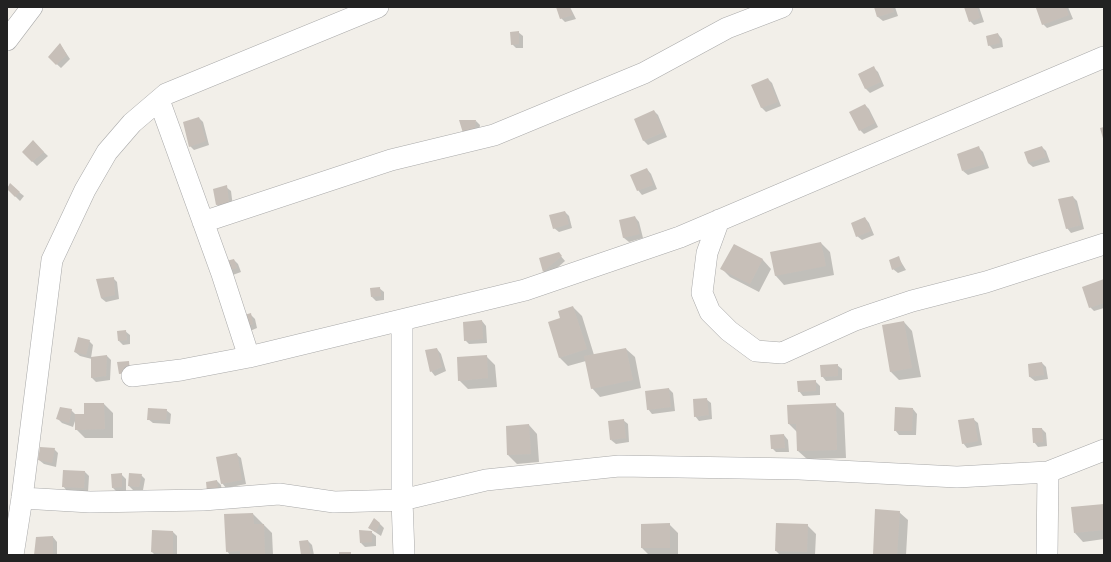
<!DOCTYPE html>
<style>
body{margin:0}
#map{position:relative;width:1111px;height:562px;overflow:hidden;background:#f2efe9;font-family:"Alegreya Sans",sans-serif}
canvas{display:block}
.frame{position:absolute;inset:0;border:8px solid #222;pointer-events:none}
</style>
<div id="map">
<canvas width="1111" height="562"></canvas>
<div class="frame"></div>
</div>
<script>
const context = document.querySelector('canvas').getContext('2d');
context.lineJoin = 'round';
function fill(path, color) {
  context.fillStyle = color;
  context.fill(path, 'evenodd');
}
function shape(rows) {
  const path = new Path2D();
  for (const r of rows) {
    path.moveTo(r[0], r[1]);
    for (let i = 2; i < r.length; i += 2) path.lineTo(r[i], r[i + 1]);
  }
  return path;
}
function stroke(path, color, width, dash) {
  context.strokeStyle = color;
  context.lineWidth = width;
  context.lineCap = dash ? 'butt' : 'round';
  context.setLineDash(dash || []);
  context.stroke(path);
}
const shadow = shape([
 [557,7,570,7,576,19,565,22,561,18],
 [875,7,895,7,898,16,883,21,878,17],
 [965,7,979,7,984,22,974,25,970,21],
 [1041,7,1068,7,1073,19,1047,28,1043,24],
 [518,32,523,36,523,48,516,48,512,44],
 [998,34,1002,39,1003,47,993,49,989,45],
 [60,44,70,59,61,68,49,57],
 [873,67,878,72,884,86,870,93,866,89,859,74],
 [768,79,772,83,781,106,766,112,762,108,753,85],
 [865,105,869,109,878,127,864,134,860,130],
 [654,111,658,115,667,137,648,145,644,141,635,120],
 [199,118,203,122,209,145,194,150,190,146],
 [476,121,480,125,479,132,464,133],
 [33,142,48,156,37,166,23,152],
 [1042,147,1046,151,1050,162,1033,167,1028,163],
 [979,148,983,152,989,168,968,175,963,171],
 [647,169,651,174,657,189,642,195,638,190],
 [10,185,24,196,20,201,7,188],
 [226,187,231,191,233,207,221,209,217,205],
 [1073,197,1077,201,1084,229,1071,233,1067,228],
 [565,212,569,216,572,228,559,232,554,228],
 [635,217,639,222,643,238,629,242,624,238,620,221],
 [865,218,869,223,874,235,862,240,857,236],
 [821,243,830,252,834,275,784,285,776,276,771,253],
 [734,245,763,260,771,269,759,292,730,277,722,269],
 [559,254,565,261,548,276,544,272,541,259],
 [898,257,906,270,898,273,893,269],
 [234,260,238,264,241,272,230,276,226,271],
 [113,278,117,282,119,299,106,302,101,298],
 [1104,280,1104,308,1094,311,1090,307],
 [379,288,384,292,384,300,376,301,372,297],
 [573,307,582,316,594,355,626,349,635,357,641,388,600,397,592,388,586,361,568,366,560,358,561,319],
 [251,315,255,319,257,328,250,331,246,326],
 [482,321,486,326,487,343,469,344,465,340],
 [904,322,912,331,921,377,899,380,891,372],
 [125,331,130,335,130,344,123,345,119,341],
 [89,341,93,345,91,358,107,356,111,360,110,380,96,382,92,378,92,359,80,356,75,352],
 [437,349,441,354,446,371,435,376,431,371],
 [486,356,495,365,497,387,468,389,459,380],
 [1042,363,1046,367,1048,379,1035,381,1030,377,1029,364],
 [837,365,842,369,842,380,826,381,822,376],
 [815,381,820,386,820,395,803,396,799,391],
 [669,389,673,393,675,411,652,414,648,409],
 [706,399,711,403,712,419,699,421,695,416],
 [104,404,113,413,113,438,85,438,76,429,76,418,73,427,62,423,58,419,71,410,75,414,85,415],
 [835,404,844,413,846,458,807,459,798,451,797,432,789,424],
 [913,409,917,414,916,435,899,435,895,430],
 [166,410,171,414,170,424,153,423,148,419],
 [973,419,978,423,982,445,967,448,963,443],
 [623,420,628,424,629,442,616,444,611,440],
 [529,425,537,434,539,462,517,464,508,455],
 [1042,429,1046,433,1047,446,1038,447,1034,442],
 [784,435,788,440,789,452,776,452,772,448],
 [54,449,58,453,56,467,44,464,39,460],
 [236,454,241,458,246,484,226,488,222,483],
 [85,472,89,476,88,492,67,491,63,486],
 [121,474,126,479,126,491,117,492,113,488],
 [141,475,145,479,143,490,133,490,129,486],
 [217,481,221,485,222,493,207,483],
 [1104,505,1104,539,1083,542,1075,533],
 [899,512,908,520,906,555,874,555],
 [253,514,272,533,273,555,230,555,227,551],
 [379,523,384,528,381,536,369,528],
 [669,524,678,533,678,555,649,555,642,548],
 [807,525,816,534,815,555,780,555,776,551],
 [173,532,177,536,177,555,155,555,152,552],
 [371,532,376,536,376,546,365,547,361,543],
 [53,537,57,542,57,555,35,555],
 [308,541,312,545,314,555,302,555]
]);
const building = shape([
 [556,7,569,7,573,15,560,19],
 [874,7,892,7,894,12,877,17],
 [964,7,977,7,980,18,969,22],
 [1039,7,1066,7,1069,15,1042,25,1036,8],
 [519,31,519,44,511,45,510,32],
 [998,33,1000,43,988,46,986,36],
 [60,43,67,55,56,65,48,57],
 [874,66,881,82,865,89,858,74],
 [768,78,778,102,761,108,751,85],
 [865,104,875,123,859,131,849,112],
 [654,110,664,132,643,141,634,119],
 [199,117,206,141,189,147,183,122],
 [459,120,476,120,475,128,463,133],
 [1104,127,1104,142,1100,128],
 [33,140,44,152,32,162,22,152],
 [979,146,985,164,962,171,957,154],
 [1042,146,1046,157,1028,163,1024,152],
 [647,168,653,185,637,191,630,175],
 [10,183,20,192,15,197,7,189],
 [227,185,229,203,216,205,213,189],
 [1073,196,1081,225,1066,229,1058,199],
 [565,211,569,224,553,229,549,215],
 [635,216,640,234,623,238,619,220],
 [865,217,871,231,856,237,851,223],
 [821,242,826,266,775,276,770,252],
 [734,244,763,259,750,284,720,269],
 [559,252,562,256,543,272,539,258],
 [899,256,902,265,892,270,889,260],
 [234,259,237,268,225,272,222,262],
 [114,277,115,295,101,298,96,279],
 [1104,279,1104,303,1089,308,1082,287],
 [380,287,381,296,371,297,370,288],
 [573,306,587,349,559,358,548,322,560,318,558,311],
 [251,313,253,324,245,327,241,316],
 [482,320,483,339,464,341,463,322],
 [904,321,912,368,890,372,882,325],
 [126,330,127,340,118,341,117,331],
 [78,337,90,340,86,355,74,352],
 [437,348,442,367,430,372,425,350],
 [626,348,633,380,591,389,584,356],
 [107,355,106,376,91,378,91,357],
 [487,355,488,378,458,381,457,357],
 [129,361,130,373,119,374,117,362],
 [1042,362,1044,375,1029,377,1028,364],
 [838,364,838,376,821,377,820,365],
 [816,380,816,391,798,392,797,381],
 [669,388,671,407,647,410,645,391],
 [707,398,709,415,694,417,693,399],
 [84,403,104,403,105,429,75,430,75,414,84,414],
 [836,403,837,450,797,451,796,424,788,424,787,405],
 [60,407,72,409,69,423,56,419],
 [895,407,913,408,912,431,894,431],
 [148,408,167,409,166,420,147,420],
 [974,418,978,441,962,444,958,420],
 [624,419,626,438,610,440,608,421],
 [529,424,531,454,507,455,506,426],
 [1032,428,1042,428,1043,442,1033,443],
 [784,434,785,448,771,449,770,435],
 [40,447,55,448,52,463,38,460],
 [237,453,242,480,221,484,216,457],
 [63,470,85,471,84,488,62,487],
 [122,473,122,487,112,488,111,474],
 [129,473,142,474,139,487,128,486],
 [217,480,218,489,207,492,206,482],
 [1104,504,1104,530,1074,533,1071,507],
 [875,509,900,511,897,555,873,555],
 [253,513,254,524,264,524,265,555,240,555,240,551,226,552,224,514],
 [374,518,380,523,376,532,368,528],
 [670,523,670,548,641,548,641,524],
 [776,523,808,524,807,552,775,551],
 [152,530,173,531,173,555,151,552],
 [359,530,372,531,372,542,360,543],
 [53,536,53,555,34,555,36,537],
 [308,540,311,555,301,555,299,541],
 [339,552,351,552,351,555,339,555]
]);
const street = shape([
 [7,40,32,7],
 [159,100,222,274,249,357],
 [719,220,707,253,702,293,710,312,729,331,756,351,782,353,855,320,912,301,986,282,1104,244],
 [203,222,391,160,494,135,644,73,727,28,782,7],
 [402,320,402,500,404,555],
 [132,376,181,370,249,357,525,290,680,237,1104,57],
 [22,498,90,502,203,500,279,494,334,502,402,500,486,480,619,466,799,469,957,477,1048,472,1104,450],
 [13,555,22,498,52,260,85,190,107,152,132,123,166,94,378,7],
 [1047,555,1048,472]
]);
fill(shadow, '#0003');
fill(building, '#c7bfb8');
stroke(street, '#a9a9a9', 22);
stroke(street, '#fff', 21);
</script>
